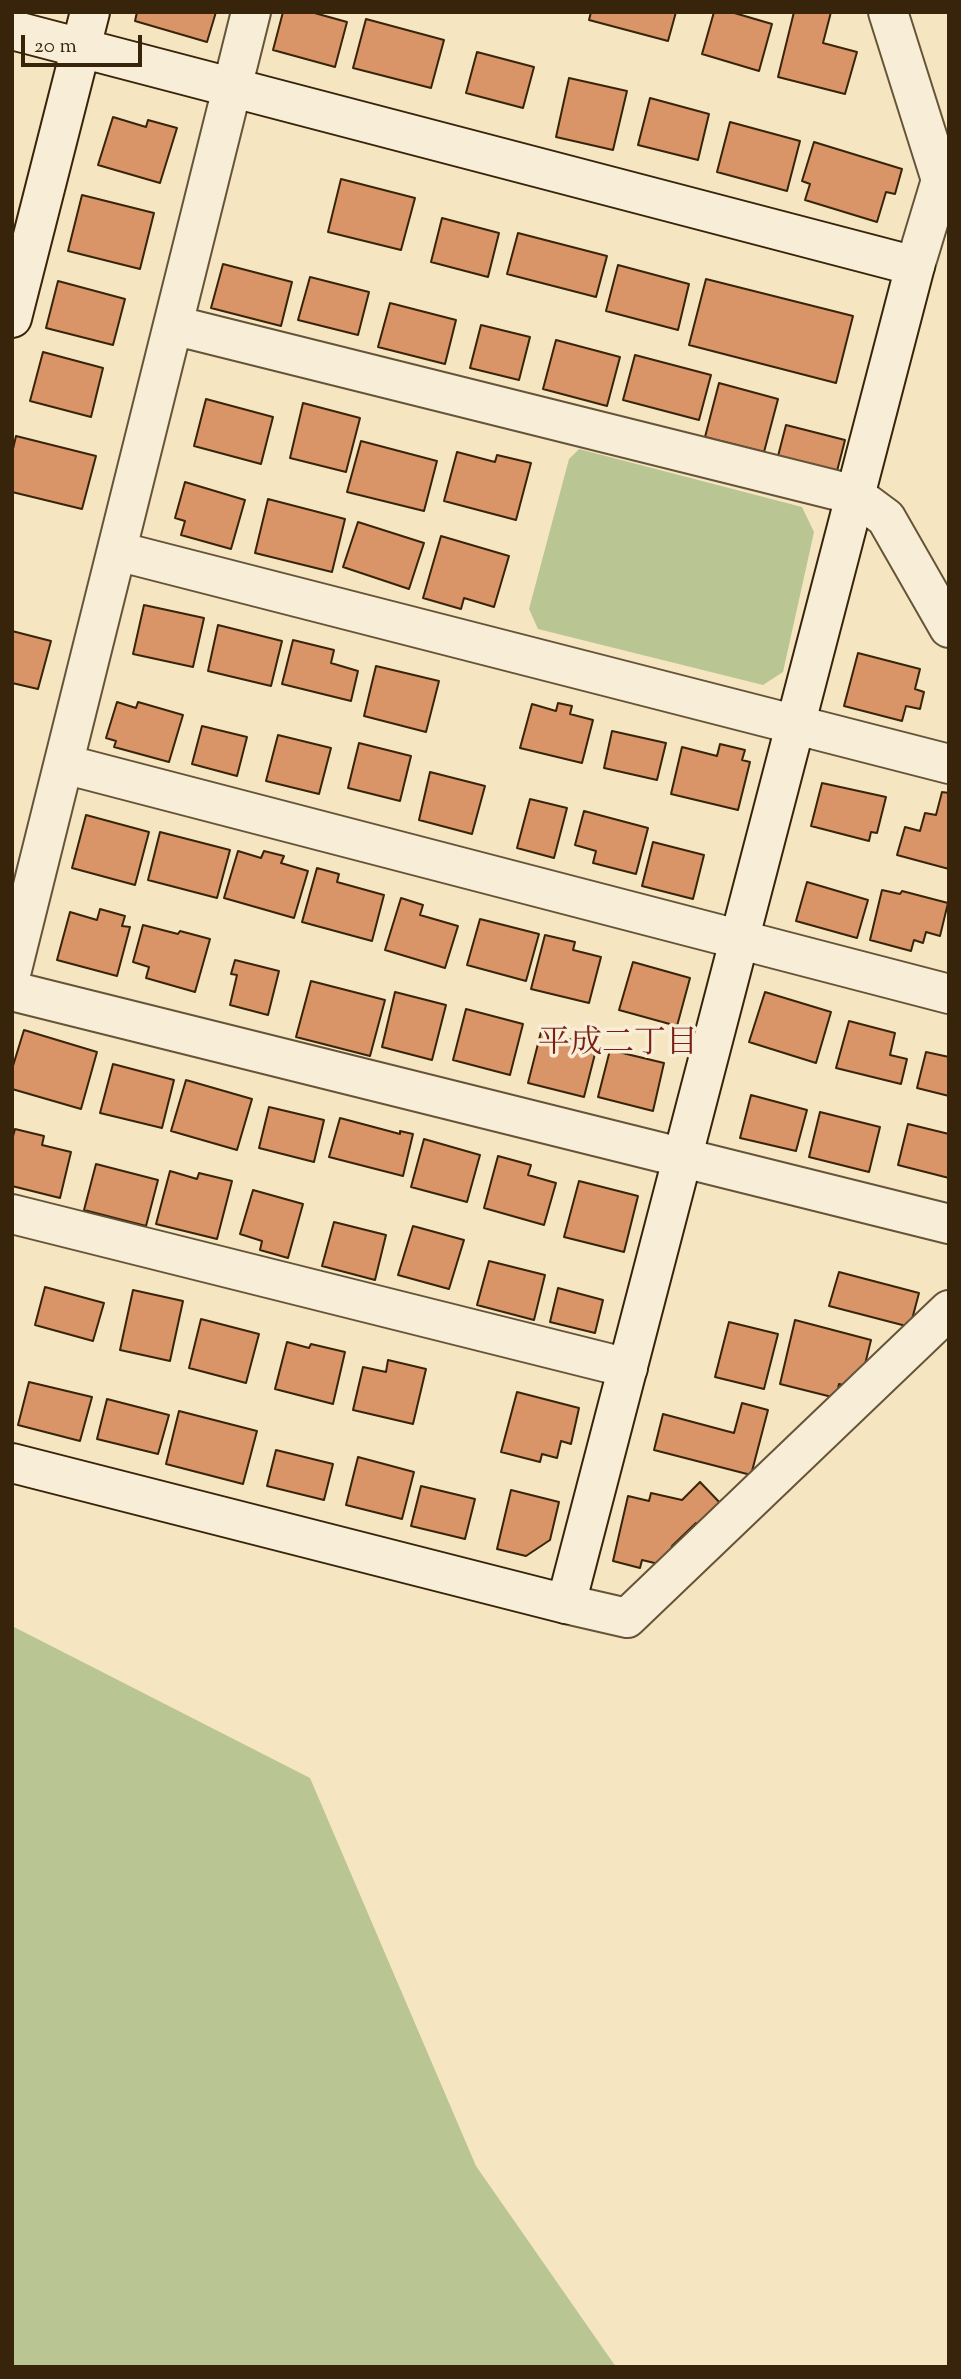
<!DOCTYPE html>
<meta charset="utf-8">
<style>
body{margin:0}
#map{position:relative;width:961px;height:2379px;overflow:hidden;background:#f5e5c1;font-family:"Sorts Mill Goudy",serif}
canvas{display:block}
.frame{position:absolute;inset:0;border:14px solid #37240a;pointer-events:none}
.scale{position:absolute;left:21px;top:35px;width:121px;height:32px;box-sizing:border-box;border:4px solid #37240a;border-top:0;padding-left:9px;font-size:21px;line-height:24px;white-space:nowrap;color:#37240a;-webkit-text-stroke:5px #f8eed7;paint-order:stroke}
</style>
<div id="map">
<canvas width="961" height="2379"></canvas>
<div class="frame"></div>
<div class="scale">20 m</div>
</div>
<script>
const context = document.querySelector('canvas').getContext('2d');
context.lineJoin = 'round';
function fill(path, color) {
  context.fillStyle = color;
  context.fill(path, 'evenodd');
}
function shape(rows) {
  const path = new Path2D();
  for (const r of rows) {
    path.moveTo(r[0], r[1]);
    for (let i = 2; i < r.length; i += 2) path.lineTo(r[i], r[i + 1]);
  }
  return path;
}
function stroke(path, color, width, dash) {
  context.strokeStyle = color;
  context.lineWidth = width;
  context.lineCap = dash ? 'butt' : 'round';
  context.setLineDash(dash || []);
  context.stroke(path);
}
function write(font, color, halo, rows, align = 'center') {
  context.font = font + ' "Sorts Mill Goudy","Noto Serif JP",serif';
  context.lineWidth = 7;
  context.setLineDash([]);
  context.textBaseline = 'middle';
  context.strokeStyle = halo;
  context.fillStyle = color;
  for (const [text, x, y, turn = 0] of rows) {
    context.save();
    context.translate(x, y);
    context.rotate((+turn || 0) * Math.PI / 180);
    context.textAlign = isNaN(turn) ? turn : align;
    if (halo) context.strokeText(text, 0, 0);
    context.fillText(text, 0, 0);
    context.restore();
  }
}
const green = shape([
 [579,449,802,507,814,532,783,672,763,685,538,629,529,609,569,459],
 [12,1626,310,1778,476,2166,616,2367,12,2367]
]);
const building = shape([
 [137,12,216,12,207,42,135,21,137,12],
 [283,12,311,12,347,22,335,67,273,50,283,12],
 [591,12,676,12,668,41,589,20,591,12],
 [714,12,731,12,772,24,759,71,702,54,714,12],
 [794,12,831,12,823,43,857,52,845,94,778,77,794,12],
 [366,19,444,40,431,88,353,68,366,19],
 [477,52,534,67,523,108,466,93,477,52],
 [569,78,627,91,613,150,556,137,569,78],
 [650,98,709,114,698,160,638,145,650,98],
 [113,117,146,127,148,120,177,128,160,183,98,165,113,117],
 [730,122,800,141,787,191,717,172,730,122],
 [814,142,902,169,895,194,886,192,877,222,805,200,810,184,802,181,814,142],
 [341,179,415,198,401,250,328,232,341,179],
 [82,195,154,213,140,269,68,251,82,195],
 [442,218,499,233,488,277,431,262,442,218],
 [518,233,607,256,596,297,507,274,518,233],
 [223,264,292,282,281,326,211,308,223,264],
 [618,265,689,284,678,330,606,311,618,265],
 [310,277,369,292,358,335,298,320,310,277],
 [706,279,853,316,836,383,689,345,706,279],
 [58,281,125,299,113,345,46,328,58,281],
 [390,303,456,320,445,364,378,347,390,303],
 [481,325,530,337,519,380,470,368,481,325],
 [556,340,620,357,607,406,543,389,556,340],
 [43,352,103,368,91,417,30,401,43,352],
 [635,355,711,375,699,420,623,400,635,355],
 [719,383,778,399,764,452,705,437,719,383],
 [206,399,273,417,261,464,194,446,206,399],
 [303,403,360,418,346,472,290,458,303,403],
 [786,425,845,440,836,475,777,460,786,425],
 [16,436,96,456,82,509,12,492,12,453,16,436],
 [361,441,437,461,424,511,347,492,361,441],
 [457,452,495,462,497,455,531,463,516,520,444,501,457,452],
 [185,482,245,500,231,549,181,535,185,521,175,518,185,482],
 [268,499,345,519,332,572,255,553,268,499],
 [358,522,424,543,409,589,343,567,358,522],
 [441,536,509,556,494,607,464,598,461,609,423,598,441,536],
 [144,605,204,618,193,667,133,654,144,605],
 [218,625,282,641,271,686,208,671,218,625],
 [12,631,51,641,38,689,12,683,12,631],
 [293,640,334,650,331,663,358,671,351,701,282,684,293,640],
 [858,653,920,669,915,689,924,692,920,709,906,706,902,721,844,706,858,653],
 [376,666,439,681,426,732,364,716,376,666],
 [117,702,136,708,138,702,183,715,169,762,114,747,116,741,106,738,117,702],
 [558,703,572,706,570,714,593,720,582,763,520,748,532,704,556,711,558,703],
 [202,726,247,737,237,776,192,764,202,726],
 [612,731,666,743,657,780,604,768,612,731],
 [278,735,331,748,319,794,266,781,278,735],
 [359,743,411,756,400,801,348,788,359,743],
 [720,744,745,750,742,760,750,762,738,810,671,794,682,747,717,756,720,744],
 [430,772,485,786,472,834,419,820,430,772],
 [822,783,886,797,877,833,871,832,869,841,811,826,822,783],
 [942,792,949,793,949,869,897,855,905,827,920,831,925,813,936,815,942,792],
 [530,799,567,808,554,858,517,848,530,799],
 [584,811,648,828,636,874,593,863,596,851,575,845,584,811],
 [86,815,149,832,135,885,72,868,86,815],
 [160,832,230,850,217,898,148,880,160,832],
 [653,842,704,855,693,899,642,886,653,842],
 [238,851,261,858,264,851,284,856,281,863,308,871,294,918,224,898,238,851],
 [317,868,339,874,337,882,384,895,372,941,302,922,317,868],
 [807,882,868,900,857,938,796,921,807,882],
 [882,890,900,894,902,891,948,903,940,936,926,932,923,943,914,940,911,951,870,940,882,890],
 [401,898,423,905,420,915,458,926,445,968,385,950,401,898],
 [100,909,125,916,122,926,130,927,117,976,57,960,70,912,97,920,100,909],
 [480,919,539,934,526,981,467,965,480,919],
 [143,925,178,934,180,931,210,939,195,992,146,978,149,967,133,962,143,925],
 [545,935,575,942,573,950,601,957,589,1003,531,989,545,935],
 [235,960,279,971,268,1015,230,1005,237,975,231,974,235,960],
 [633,962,690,978,677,1026,619,1010,633,962],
 [311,981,385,1000,370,1056,296,1037,311,981],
 [395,992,446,1005,432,1060,382,1047,395,992],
 [765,992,831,1012,816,1063,749,1042,765,992],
 [466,1009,523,1024,510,1075,453,1060,466,1009],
 [849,1021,895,1033,890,1055,907,1059,901,1084,836,1068,849,1021],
 [24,1030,97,1052,81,1109,12,1089,12,1069,24,1030],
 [541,1032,597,1046,584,1097,528,1083,541,1032],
 [610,1050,664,1063,653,1111,598,1097,610,1050],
 [926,1052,949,1057,949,1096,917,1088,926,1052],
 [113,1064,174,1080,162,1128,100,1113,113,1064],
 [186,1080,252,1099,237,1150,171,1131,186,1080],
 [751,1095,807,1110,796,1151,740,1138,751,1095],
 [269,1107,324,1120,314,1162,259,1148,269,1107],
 [820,1112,880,1127,869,1172,809,1157,820,1112],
 [340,1118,400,1134,400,1131,413,1134,403,1176,329,1157,340,1118],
 [908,1124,949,1134,949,1178,898,1165,908,1124],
 [15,1129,44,1136,42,1145,71,1152,60,1198,12,1186,12,1140,15,1129],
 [424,1139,480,1155,467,1202,411,1187,424,1139],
 [498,1156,531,1165,528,1175,556,1183,544,1225,484,1208,498,1156],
 [96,1164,158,1180,146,1226,84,1210,96,1164],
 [170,1171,197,1179,199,1173,232,1181,217,1239,156,1224,170,1171],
 [579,1181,638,1196,624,1252,564,1237,579,1181],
 [253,1190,303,1204,288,1258,260,1250,262,1241,240,1234,253,1190],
 [334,1222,386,1235,375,1280,322,1266,334,1222],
 [413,1226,464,1240,449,1289,398,1275,413,1226],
 [489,1261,545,1275,534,1320,477,1305,489,1261],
 [839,1272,919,1293,910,1327,829,1306,839,1272],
 [45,1287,104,1303,93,1341,35,1325,45,1287],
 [558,1288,603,1300,595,1333,550,1322,558,1288],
 [133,1290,183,1301,170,1361,120,1350,133,1290],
 [201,1319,259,1334,246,1383,189,1368,201,1319],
 [795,1320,871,1340,859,1389,839,1384,836,1398,780,1384,795,1320],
 [729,1322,778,1334,764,1389,715,1377,729,1322],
 [287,1342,309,1348,311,1344,345,1352,333,1404,275,1389,287,1342],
 [388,1360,426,1369,413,1424,353,1410,363,1367,386,1372,388,1360],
 [29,1382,92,1397,80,1441,18,1425,29,1382],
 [517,1392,579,1408,571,1444,561,1441,557,1458,542,1454,540,1462,501,1452,517,1392],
 [107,1399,169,1415,158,1454,97,1439,107,1399],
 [742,1403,768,1410,751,1475,654,1450,663,1414,734,1433,742,1403],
 [179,1411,257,1431,243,1484,166,1464,179,1411],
 [276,1450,333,1464,324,1500,267,1486,276,1450],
 [358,1457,414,1472,402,1519,346,1505,358,1457],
 [700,1482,723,1506,700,1528,696,1523,672,1546,667,1566,642,1560,640,1568,613,1561,628,1496,649,1501,651,1493,682,1500,700,1482],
 [421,1486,475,1499,465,1539,411,1526,421,1486],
 [511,1490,559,1502,550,1540,526,1556,497,1549,511,1490]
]);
const street = shape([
 [888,12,941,180,915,266],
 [173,325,855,495,886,518,949,628],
 [117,551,949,764],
 [64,764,949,994],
 [12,970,251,12],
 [12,991,949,1224],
 [12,1214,628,1368],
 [566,1604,627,1618,949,1310]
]);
const secondary = shape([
 [12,30,915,266,566,1604,12,1463],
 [12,318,90,12]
]);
const neighbourhoodNames = [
 ["平成二丁目",618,1047]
];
fill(green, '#bac594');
fill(building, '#d99467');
stroke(building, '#37240a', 2);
stroke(street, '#665438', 42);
stroke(secondary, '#37240a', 42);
stroke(street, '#f8eed7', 38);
stroke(secondary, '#f8eed7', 38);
write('32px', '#7a1f14', '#f8eed7', neighbourhoodNames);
</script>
